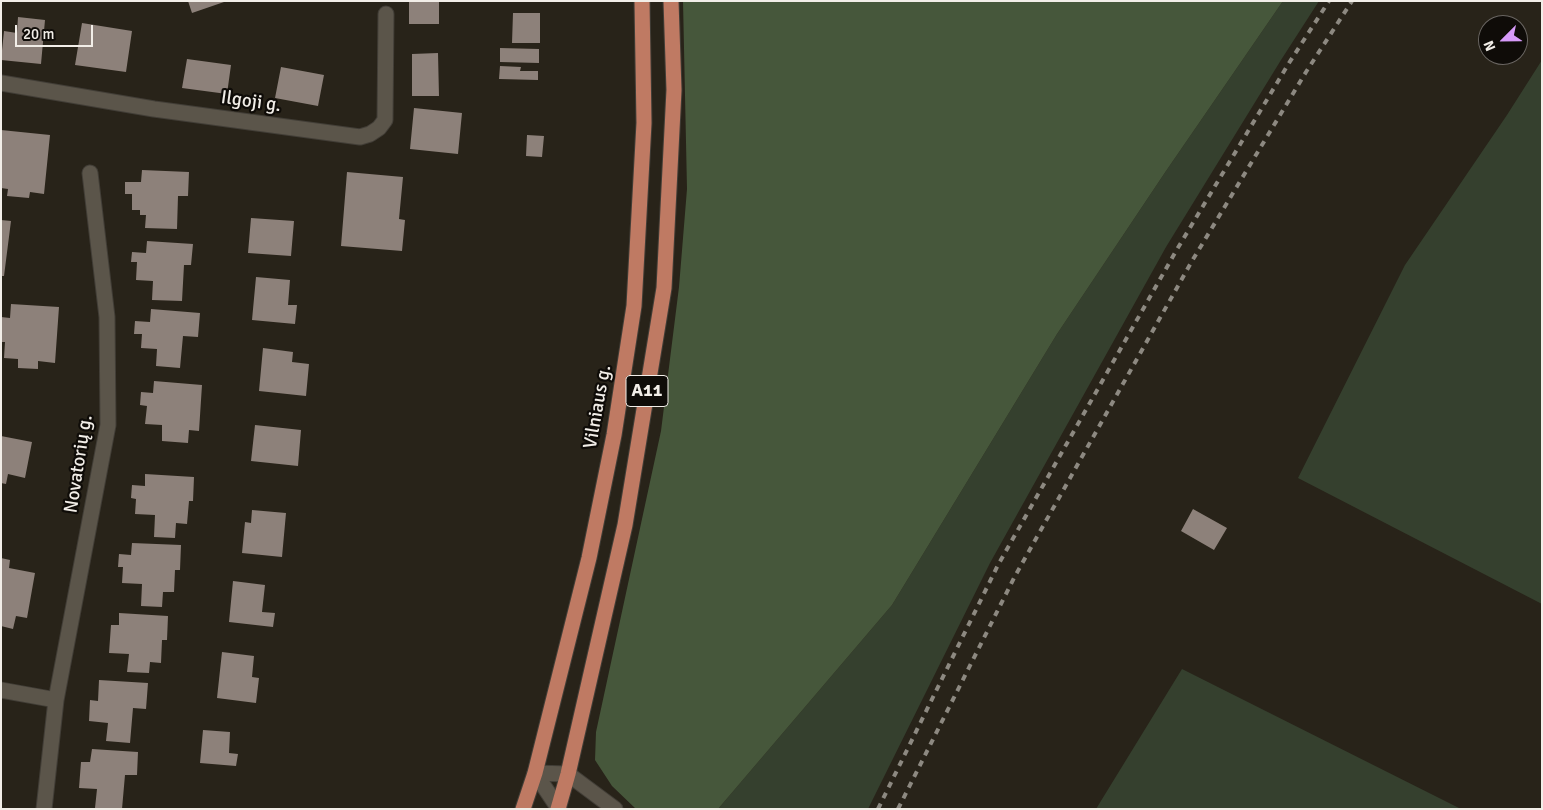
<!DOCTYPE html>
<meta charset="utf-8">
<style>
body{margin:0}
#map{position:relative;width:1543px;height:810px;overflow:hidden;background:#282319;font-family:Signika,sans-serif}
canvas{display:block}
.frame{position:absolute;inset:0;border:2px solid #f2eee8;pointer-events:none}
.north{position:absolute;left:1478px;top:15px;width:50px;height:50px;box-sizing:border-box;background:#0f0c08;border:1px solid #6a6662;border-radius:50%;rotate:247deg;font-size:14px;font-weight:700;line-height:20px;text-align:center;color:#f2eee8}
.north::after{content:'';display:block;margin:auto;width:18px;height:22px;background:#d79bf9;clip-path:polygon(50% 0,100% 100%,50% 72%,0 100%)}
.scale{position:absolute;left:15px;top:25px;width:78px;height:22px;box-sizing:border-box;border:2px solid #f2eee8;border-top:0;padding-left:6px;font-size:15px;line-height:18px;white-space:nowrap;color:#f2eee8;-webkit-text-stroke:4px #0f0c08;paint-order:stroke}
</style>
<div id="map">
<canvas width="1543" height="810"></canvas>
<div class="frame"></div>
<div class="north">N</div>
<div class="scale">20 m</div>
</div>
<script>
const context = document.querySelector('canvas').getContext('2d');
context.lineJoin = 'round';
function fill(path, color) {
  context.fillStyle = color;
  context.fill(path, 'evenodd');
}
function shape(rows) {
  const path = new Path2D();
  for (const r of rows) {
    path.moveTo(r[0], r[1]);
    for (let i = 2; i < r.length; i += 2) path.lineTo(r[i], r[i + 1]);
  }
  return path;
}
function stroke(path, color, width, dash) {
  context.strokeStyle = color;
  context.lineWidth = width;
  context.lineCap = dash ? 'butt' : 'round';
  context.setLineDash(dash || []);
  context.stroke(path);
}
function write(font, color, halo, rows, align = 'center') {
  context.font = font + ' Signika,sans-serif';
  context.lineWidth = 4.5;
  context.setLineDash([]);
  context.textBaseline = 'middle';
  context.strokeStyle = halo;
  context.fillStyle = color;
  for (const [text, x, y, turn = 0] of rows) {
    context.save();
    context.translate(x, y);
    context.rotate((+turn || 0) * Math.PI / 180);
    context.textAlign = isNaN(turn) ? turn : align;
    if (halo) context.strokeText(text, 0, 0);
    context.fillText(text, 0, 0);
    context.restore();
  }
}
const green = shape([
 [1283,1,1319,1,1281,60,1166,247,990,563,868,809,718,809,892,605,1057,334,1166,171],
 [1542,60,1542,604,1298,478,1405,265,1507,115],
 [1182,669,1461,809,1096,809]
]);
const forest = shape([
 [683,1,1283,1,1166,171,1057,334,892,605,718,809,636,809,612,786,595,760,596,732,661,431,679,287,687,189]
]);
const building = shape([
 [188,1,224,1,224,2,192,13],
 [409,1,439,1,439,24,409,24],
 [513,13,540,13,540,43,512,43],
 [18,17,45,20,41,64,1,60,4,31,17,33],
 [82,23,132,31,126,72,75,65],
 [500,48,539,49,539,63,500,62],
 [438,53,439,96,412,96,412,54],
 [187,59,231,65,227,94,182,88],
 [500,66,521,67,520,71,538,71,538,80,499,79],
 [281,67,324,75,318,106,275,98],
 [414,108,462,113,458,154,410,149],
 [1,130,50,135,44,194,30,192,29,198,7,196,8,189,1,188],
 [527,135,544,136,542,157,526,156],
 [142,170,189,172,188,196,178,196,177,229,145,228,146,215,140,215,140,210,132,210,132,194,125,194,125,182,141,182],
 [347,172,403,177,399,219,405,220,402,251,341,246],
 [251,218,294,221,291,256,248,253],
 [1,220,11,221,4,276,1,276],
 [147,241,193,244,191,265,184,265,182,301,152,300,153,281,136,280,137,262,131,262,132,252,146,253],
 [256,277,290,280,288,305,297,305,295,324,252,320],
 [11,304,59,307,55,363,38,361,38,369,18,368,18,359,4,358,5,342,1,342,1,317,10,318],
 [151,309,200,313,198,337,183,336,180,368,156,366,157,349,141,348,142,334,134,334,135,321,150,322],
 [263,348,293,352,292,362,309,364,306,396,259,391],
 [154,381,202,385,199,431,189,430,188,443,162,441,162,425,145,424,147,406,140,405,141,392,153,393],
 [255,425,301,430,298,466,251,461],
 [1,436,32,442,25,478,8,474,6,484,1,483],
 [145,474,194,477,193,501,189,501,187,524,176,523,175,538,154,537,155,515,135,514,136,499,131,498,132,485,145,486],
 [1193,509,1227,528,1214,550,1181,531],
 [252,510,286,513,282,557,242,553,245,522,251,523],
 [132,543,181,545,180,570,175,570,174,592,163,592,162,607,141,606,142,584,122,583,123,567,118,567,119,554,131,555],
 [1,558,10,560,9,568,35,573,27,618,16,616,13,629,1,626],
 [233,581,265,585,262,612,275,613,273,627,229,622],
 [119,613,168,616,167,640,162,640,161,663,150,662,149,673,127,672,129,654,109,653,111,625,119,625],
 [222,652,254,656,252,677,259,678,256,703,217,698],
 [99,680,148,683,146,709,133,708,130,743,106,741,108,723,89,721,90,700,98,701],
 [203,730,230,732,229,753,238,754,236,766,200,763],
 [92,749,138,752,137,775,125,775,122,809,95,808,97,789,79,788,81,762,90,762]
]);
const minor = shape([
 [1,83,154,109,360,137,370,134,379,128,385,120,386,14],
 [1,690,56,700],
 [44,809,56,700,108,425,107,317,90,173]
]);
const secondary = shape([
 [535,773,568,774,615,809],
 [535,773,559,809]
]);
const trunk = shape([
 [523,809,535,773,589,558,614,435,634,306,644,123,642,1],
 [558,809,568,774,625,525,664,288,674,90,671,1]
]);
const rail = shape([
 [878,809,998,565,1176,251,1289,63,1329,1],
 [898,809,1015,576,1192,261,1306,72,1352,1]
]);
const shields = [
 [647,391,42]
];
const shieldNames = [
 ["A11",647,391]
];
const streetNames = [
 ["Ilgoji g.",251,102,8],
 ["Vilniaus g.",598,407,-80],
 ["Novatorių g.",79,464,-81]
];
fill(green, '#35402e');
fill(forest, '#46573b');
fill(building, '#8d817a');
stroke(minor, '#423e37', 17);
stroke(secondary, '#423e37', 17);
stroke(trunk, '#423e37', 17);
stroke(minor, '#5b554a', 15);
stroke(secondary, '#5b554a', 15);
stroke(trunk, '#bf7a63', 15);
stroke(rail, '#8d8981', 4, [6, 6]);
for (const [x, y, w] of shields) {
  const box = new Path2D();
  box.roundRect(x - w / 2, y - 15.5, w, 31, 4);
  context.fillStyle = '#0f0c08';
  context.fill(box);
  stroke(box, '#f2eee8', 1);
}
write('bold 18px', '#f2eee8', null, shieldNames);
write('19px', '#f2eee8', '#0f0c08', streetNames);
</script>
